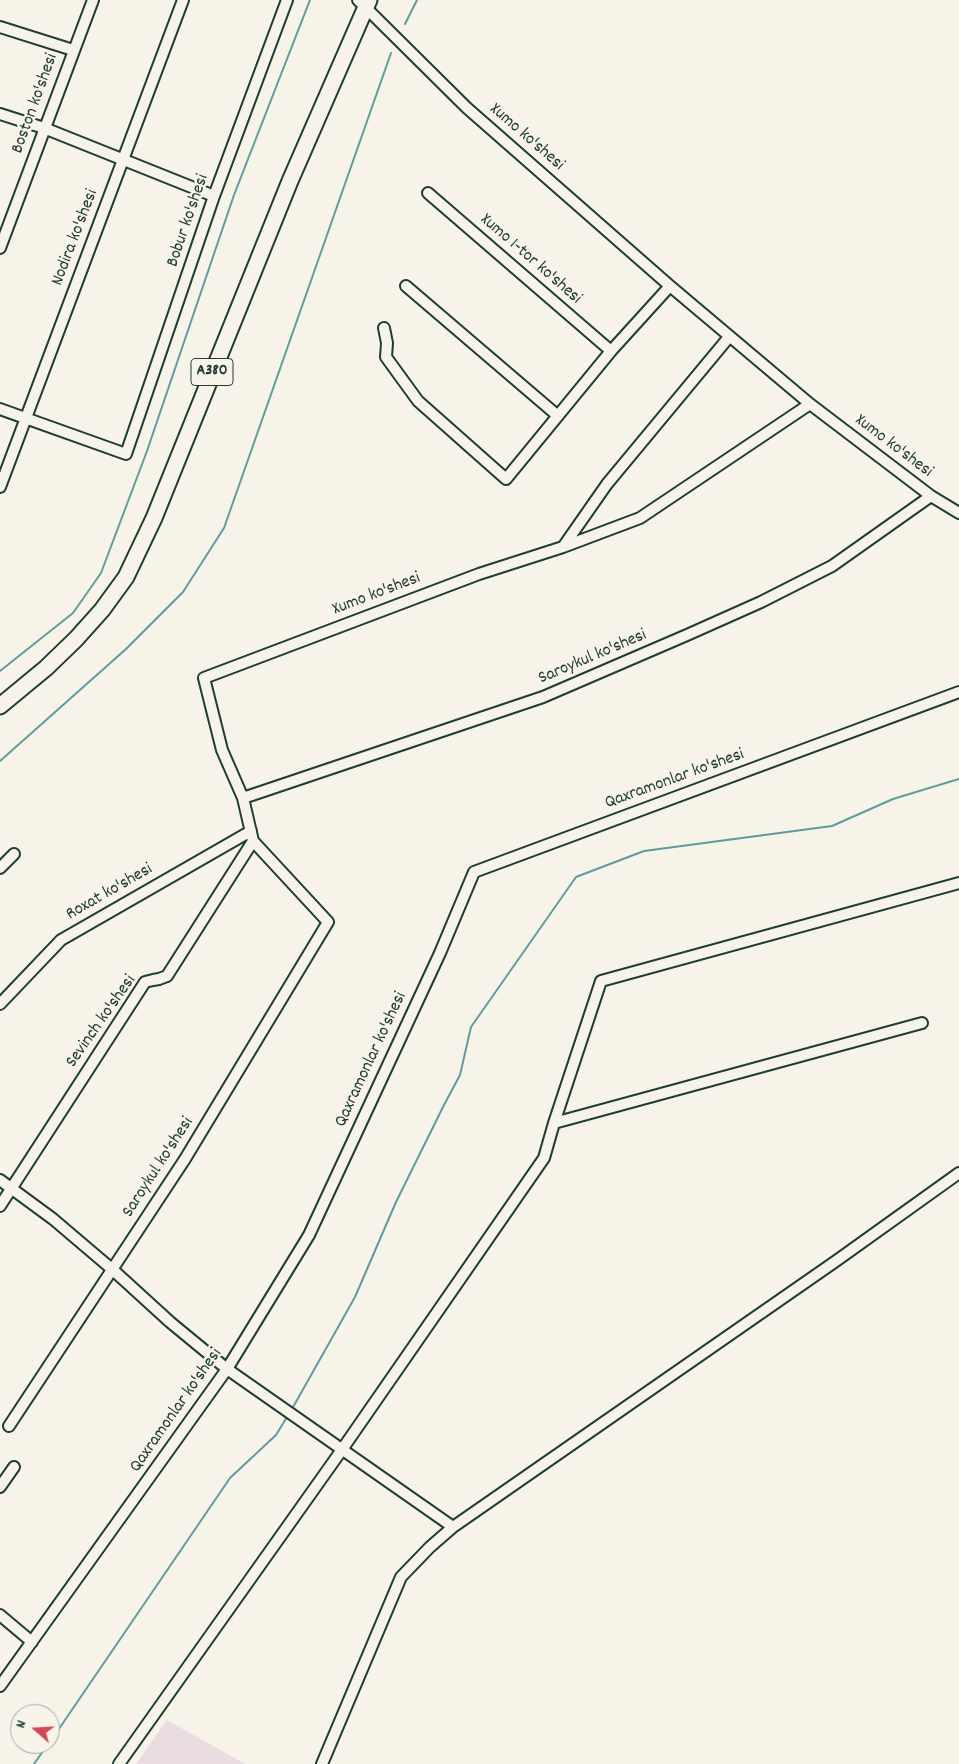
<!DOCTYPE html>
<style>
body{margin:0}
#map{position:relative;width:959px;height:1764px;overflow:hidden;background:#f7f3e8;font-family:Dekko,sans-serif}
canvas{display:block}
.north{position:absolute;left:10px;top:1704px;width:50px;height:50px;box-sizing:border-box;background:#f7f3e8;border:1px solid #a1aaa0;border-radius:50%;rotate:289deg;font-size:14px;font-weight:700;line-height:20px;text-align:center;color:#1f3d34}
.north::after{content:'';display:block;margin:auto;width:18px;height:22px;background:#d1495b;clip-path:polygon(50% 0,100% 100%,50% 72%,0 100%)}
</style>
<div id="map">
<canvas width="959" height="1764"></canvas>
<div class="north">N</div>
</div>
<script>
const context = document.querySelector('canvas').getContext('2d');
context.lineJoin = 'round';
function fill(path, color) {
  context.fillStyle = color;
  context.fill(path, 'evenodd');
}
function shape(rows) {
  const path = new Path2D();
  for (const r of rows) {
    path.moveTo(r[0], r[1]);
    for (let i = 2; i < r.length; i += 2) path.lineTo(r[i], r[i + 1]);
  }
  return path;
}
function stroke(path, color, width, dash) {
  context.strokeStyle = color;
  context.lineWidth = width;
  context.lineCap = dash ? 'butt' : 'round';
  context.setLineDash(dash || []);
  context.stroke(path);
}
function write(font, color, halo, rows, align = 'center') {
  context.font = font + ' Dekko,sans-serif';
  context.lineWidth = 5;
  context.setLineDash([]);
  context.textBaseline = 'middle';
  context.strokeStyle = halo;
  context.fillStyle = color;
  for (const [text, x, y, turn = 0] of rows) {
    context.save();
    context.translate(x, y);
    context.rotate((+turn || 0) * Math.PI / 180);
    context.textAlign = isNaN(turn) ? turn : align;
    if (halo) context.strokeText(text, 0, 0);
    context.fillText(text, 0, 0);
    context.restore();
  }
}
const built = shape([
 [167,1720,245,1764,136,1764]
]);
const stream = shape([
 [405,24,417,0],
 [0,671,73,613,101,573,147,451,234,195,310,0],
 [0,761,126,649,183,592,224,528,391,53],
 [292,1409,355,1297,396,1202,444,1105,460,1075,471,1027,576,877,644,851,832,826,893,799,959,779],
 [50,1742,230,1478,276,1435,287,1417],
 [34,1764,48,1744]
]);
const minor = shape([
 [358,0,467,108,670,286,810,404,931,496,959,513],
 [0,27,73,50],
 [0,114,44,128,214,196],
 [428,193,611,351],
 [0,248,93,0],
 [406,286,558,416],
 [384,328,387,343,386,357,418,401,506,479,611,351,670,286],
 [0,409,126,454,214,196,287,0],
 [0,487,183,0],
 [563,547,607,484,729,337],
 [243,798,543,697,687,635,761,602,832,566,931,496],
 [0,868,14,854],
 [0,1004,61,940,251,831],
 [554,1123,922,1023],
 [0,1180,53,1219,113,1270,170,1322,227,1369,453,1527],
 [0,1206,145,982,153,980,159,979,167,976,253,841],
 [9,1426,185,1159,328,922,253,841,243,798,222,750,204,678,479,574,563,547,640,518,810,404],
 [0,1487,14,1467],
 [0,1615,32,1642],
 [0,1686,227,1369,309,1235,440,953,474,872,959,692],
 [119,1764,341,1451,544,1158,554,1123,601,981,959,883],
 [322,1764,401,1577,430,1547,453,1527,836,1261,959,1173]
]);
const highway = shape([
 [0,706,46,668,76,639,102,610,126,577,154,518,290,181,369,0]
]);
const shields = [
 [212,372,42]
];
const shieldNames = [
 ["A380",212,372]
];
const streetNames = [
 ["Boston ko'shesi",36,104,-70],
 ["Xumo ko'shesi",526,138,41],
 ["Bobur ko'shesi",189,221,-71],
 ["Nodira ko'shesi",76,238,-69],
 ["Xumo 1-tor ko'shesi",530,260,41],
 ["Xumo ko'shesi",893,447,37],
 ["Xumo ko'shesi",377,595,-21],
 ["Saroykul ko'shesi",593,658,-23],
 ["Qaxramonlar ko'shesi",675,780,-20],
 ["Roxat ko'shesi",110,893,-30],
 ["Sevinch ko'shesi",102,1022,-55],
 ["Qaxramonlar ko'shesi",372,1060,-65],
 ["Saroykul ko'shesi",159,1168,-57],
 ["Qaxramonlar ko'shesi",177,1411,-55]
];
fill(built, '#eadde2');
stroke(stream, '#5f9b9f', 2);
stroke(minor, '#1f3d34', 14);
stroke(highway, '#1f3d34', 19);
stroke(minor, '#f7f3e8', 10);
stroke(highway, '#f7f3e8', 15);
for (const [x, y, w] of shields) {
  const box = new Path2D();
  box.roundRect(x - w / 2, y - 13.5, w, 27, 4);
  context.fillStyle = '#f7f3e8';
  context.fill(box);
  stroke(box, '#1f3d34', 1);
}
write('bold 16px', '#1f3d34', null, shieldNames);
write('18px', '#1f3d34', '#f7f3e8', streetNames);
</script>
